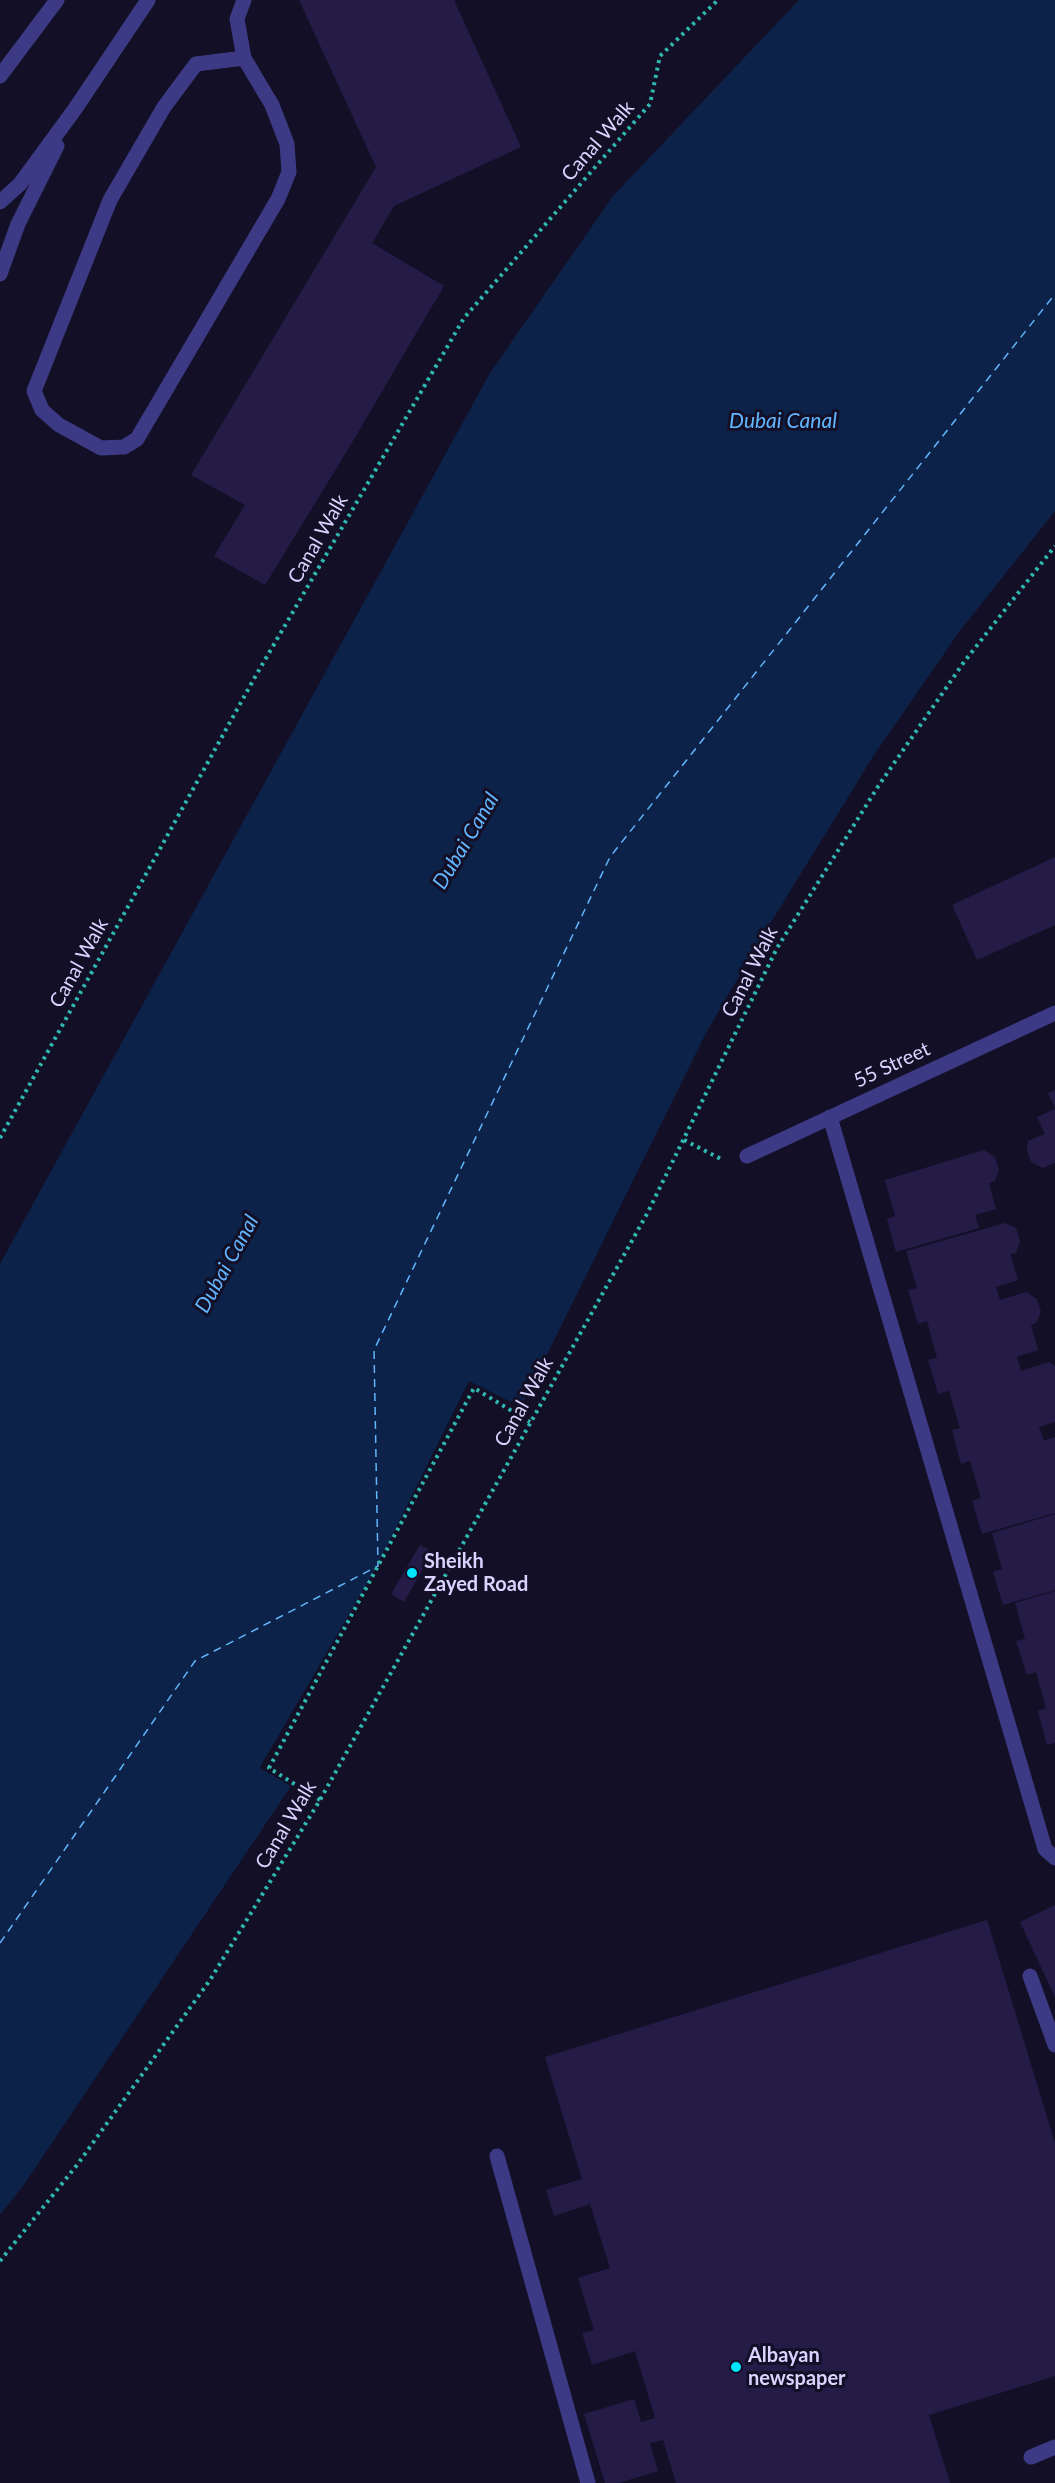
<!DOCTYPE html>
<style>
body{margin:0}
canvas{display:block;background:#130f26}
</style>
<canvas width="1055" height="2483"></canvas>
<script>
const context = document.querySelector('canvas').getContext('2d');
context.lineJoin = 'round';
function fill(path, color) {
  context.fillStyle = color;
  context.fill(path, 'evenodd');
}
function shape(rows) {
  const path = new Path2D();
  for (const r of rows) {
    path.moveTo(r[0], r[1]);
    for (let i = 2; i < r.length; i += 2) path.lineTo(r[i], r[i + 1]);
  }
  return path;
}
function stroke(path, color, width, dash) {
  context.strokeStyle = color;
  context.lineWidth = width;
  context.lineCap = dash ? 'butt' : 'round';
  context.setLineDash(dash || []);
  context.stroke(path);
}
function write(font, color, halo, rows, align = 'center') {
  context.font = font + ' Lato,sans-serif';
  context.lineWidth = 6;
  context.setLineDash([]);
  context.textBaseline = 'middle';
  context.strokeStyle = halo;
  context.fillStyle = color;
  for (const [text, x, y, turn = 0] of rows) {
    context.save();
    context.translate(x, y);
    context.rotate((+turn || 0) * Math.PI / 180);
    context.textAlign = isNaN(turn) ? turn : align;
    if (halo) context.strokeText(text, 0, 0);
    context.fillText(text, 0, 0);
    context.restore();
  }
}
const water = shape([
 [799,0,1055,0,1055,511,959,632,874,755,763,935,706,1033,521,1407,469,1382,378,1566,260,1767,291,1786,23,2186,0,2215,0,1264,490,373,613,196]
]);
const pier = shape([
 [469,1381,521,1407,520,1410,470,1385,380,1567,264,1767,292,1784,293,1787,291,1786,260,1768,377,1566]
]);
const ferry = shape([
 [0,1943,195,1661,378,1566,374,1350,610,857,1055,294]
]);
const building = shape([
 [299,0,454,0,521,147,394,206,372,243,444,286,350,446,265,585,214,556,245,505,191,475,376,167],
 [1055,857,1055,925,977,960,952,905],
 [1055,1090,1055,1108,1048,1093],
 [1055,1109,1055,1163,1043,1168,1031,1162,1027,1150,1028,1141,1045,1134,1037,1117],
 [984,1150,995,1157,999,1170,995,1181,989,1183,996,1209,975,1215,979,1228,896,1252,887,1219,895,1216,885,1180],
 [1005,1223,1016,1228,1020,1241,1016,1253,1010,1254,1018,1280,996,1287,1000,1300,1026,1292,1037,1299,1041,1312,1036,1323,1031,1325,1038,1350,1017,1357,1021,1371,1049,1362,1055,1366,1055,1422,1039,1427,1044,1441,1055,1437,1055,1513,982,1534,972,1501,981,1498,970,1461,961,1464,952,1430,960,1428,949,1391,938,1394,928,1360,937,1358,927,1321,918,1324,908,1290,917,1288,906,1251],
 [1055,1514,1055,1590,1003,1605,993,1572,1002,1569,992,1533],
 [420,1545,433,1552,404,1602,391,1594],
 [1055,1591,1055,1743,1047,1745,1038,1711,1046,1708,1036,1672,1027,1675,1016,1641,1025,1639,1015,1603],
 [1055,1905,1055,1997,1020,1922],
 [987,1920,1055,2143,1055,2376,929,2415,950,2483,676,2483,663,2440,650,2443,658,2471,619,2483,605,2483,584,2414,634,2399,641,2422,655,2418,635,2351,592,2365,582,2333,594,2330,578,2278,610,2268,590,2204,554,2216,546,2190,582,2179,545,2057]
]);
const path = shape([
 [0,1138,255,677,464,318,650,104,660,56,718,0],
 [684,1140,721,1159],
 [320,1800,269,1768,474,1388,530,1422],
 [0,2261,77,2165,210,1980,320,1800,648,1212,777,948,879,785,964,662,1055,546]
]);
const lane = shape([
 [244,58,196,64,164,107,110,200,34,391,42,410,59,425,101,448,124,447,137,439,278,199,289,172,287,144,272,105,244,58,237,19,244,0],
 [1030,1976,1055,2045],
 [497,2156,588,2483],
 [1031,2457,1055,2447]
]);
const street = shape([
 [0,76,57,0],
 [0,202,20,184,75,109,148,0],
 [0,274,18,224,57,146],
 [830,1117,1045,1849,1055,1858],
 [747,1156,1055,1013]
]);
const markers = [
 [412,1573,6,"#00e5ff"],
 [736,2367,6,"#00e5ff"]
];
const streetNames = [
 ["Canal Walk",598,141,-49],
 ["Canal Walk",318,539,-60],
 ["Canal Walk",79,963,-61],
 ["Canal Walk",750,972,-63],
 ["55 Street",892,1065,-25],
 ["Canal Walk",524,1402,-61],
 ["Canal Walk",286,1825,-59]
];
const poiNames = [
 ["Sheikh",424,1562],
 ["Zayed Road",424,1585],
 ["Albayan",748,2356],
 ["newspaper",748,2379]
];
const waterNames = [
 ["Dubai Canal",783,421],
 ["Dubai Canal",466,841,-59],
 ["Dubai Canal",227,1264,-61]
];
fill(water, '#0c2248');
fill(pier, '#130f26');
stroke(ferry, '#62b6ff', 1.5, [8, 6]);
fill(building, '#241b47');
stroke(path, '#2fb8b0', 4, [3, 4.5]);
stroke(lane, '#3d3a85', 15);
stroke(street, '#3d3a85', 15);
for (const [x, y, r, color] of markers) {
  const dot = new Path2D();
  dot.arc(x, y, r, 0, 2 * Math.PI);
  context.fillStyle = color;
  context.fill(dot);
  stroke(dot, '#130f26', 2);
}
write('20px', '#d9d4ff', '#130f26', streetNames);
write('bold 20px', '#d9d4ff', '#130f26', poiNames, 'left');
write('italic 21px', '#62b6ff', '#130f26', waterNames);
</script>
